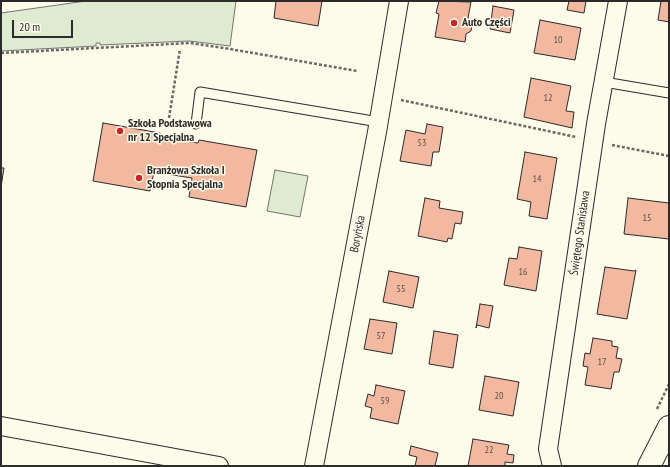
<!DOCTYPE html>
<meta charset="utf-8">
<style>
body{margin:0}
#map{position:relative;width:670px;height:467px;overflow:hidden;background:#fdfbea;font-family:"PT Sans Narrow",sans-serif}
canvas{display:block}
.frame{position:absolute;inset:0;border:2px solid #2b2b2b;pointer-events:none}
.scale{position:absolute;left:12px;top:20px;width:61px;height:18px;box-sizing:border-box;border:2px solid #2b2b2b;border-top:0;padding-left:5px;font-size:12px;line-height:14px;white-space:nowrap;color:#2b2b2b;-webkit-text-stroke:3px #fdfbea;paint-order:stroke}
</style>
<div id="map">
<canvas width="670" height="467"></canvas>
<div class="frame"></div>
<div class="scale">20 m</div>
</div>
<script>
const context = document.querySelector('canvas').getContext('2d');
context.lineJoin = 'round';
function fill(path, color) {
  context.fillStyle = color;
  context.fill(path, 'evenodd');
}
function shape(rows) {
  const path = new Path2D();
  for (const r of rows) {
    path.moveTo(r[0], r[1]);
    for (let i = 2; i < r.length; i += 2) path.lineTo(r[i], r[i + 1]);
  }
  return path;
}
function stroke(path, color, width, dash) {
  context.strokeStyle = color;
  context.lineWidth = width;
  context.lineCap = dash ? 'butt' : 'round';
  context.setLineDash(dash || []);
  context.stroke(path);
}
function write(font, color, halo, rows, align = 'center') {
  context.font = font + ' "PT Sans Narrow",sans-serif';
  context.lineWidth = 3;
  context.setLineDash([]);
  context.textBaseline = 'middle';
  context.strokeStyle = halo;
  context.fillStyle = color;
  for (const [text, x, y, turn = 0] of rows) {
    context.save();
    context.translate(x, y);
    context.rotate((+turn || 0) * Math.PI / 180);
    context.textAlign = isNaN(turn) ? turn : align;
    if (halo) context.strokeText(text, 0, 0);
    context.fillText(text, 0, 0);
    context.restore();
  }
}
const green = shape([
 [86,1,236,1,230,46,189,41,100,45,100,43,96,43,96,46,1,51,1,13,86,1],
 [275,170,308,176,300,217,267,211,275,170]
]);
const building = shape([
 [276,1,322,1,318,26,274,18,276,1],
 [439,1,471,2,468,18,469,19,472,25,471,31,466,34,465,42,435,37,439,14,436,13,439,1],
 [569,1,586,1,584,13,567,10,569,1],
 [661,1,669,1,669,22,658,20,661,1],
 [493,6,514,10,510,33,490,29,493,6],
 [540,20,581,28,575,60,534,53,540,20],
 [531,78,571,86,566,111,574,112,572,128,524,117,531,78],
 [103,123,160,133,160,137,198,143,199,140,257,150,246,207,189,197,192,178,154,172,150,191,93,181,103,123],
 [427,124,443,127,439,152,433,152,431,166,400,161,406,130,425,134,427,124],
 [525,152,557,158,547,219,529,216,531,202,517,199,525,152],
 [1,168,4,168,1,187,1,168],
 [425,198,440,201,439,208,463,212,461,224,455,223,452,239,448,238,447,242,418,236,425,198],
 [628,198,669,203,669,239,624,234,628,198],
 [519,247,542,251,536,291,504,285,509,258,517,259,519,247],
 [605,267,634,271,636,270,627,319,597,314,605,267],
 [389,271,419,277,413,308,383,302,389,271],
 [480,304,493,306,489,328,477,325,476,328,480,304],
 [370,319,397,323,392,354,364,349,370,319],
 [434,331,458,335,453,368,429,364,434,331],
 [593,338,612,341,612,346,618,347,616,358,622,359,619,372,614,372,611,389,585,385,588,367,583,366,585,353,590,354,593,338],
 [485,376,519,382,513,416,479,410,485,376],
 [376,385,405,391,398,424,370,418,372,408,365,406,368,394,374,396,376,385],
 [473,439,509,445,507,454,514,455,513,463,505,462,505,466,468,466,473,439],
 [411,446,438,453,435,466,415,466,417,457,409,455,411,446]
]);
const path = shape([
 [1,53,190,43,230,49,357,71],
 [401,100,576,137],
 [169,118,180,49],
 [612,145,669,156],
 [657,409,669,384]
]);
const service = shape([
 [604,82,669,93],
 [196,124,200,92,379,122]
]);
const minor = shape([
 [1,426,219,466],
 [314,466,377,132,399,1],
 [552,466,548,449,596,124,618,1]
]);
const tertiary = shape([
 [649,466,669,427]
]);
const markers = [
 [454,23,4,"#c62828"],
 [120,131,4,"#c62828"],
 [139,178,4,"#c62828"]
];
const numberNames = [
 ["10",558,40],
 ["12",548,98],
 ["53",422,143],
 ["14",537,179],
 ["15",647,218],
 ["16",523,272],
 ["55",401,289],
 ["57",381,336],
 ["17",602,362],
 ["20",499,396],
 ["59",385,401],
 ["22",489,450]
];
const poiNames = [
 ["Auto Części",462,23],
 ["Szkoła Podstawowa",128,124],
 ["nr 12 Specjalna",128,138],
 ["Branżowa Szkoła I",147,171],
 ["Stopnia Specjalna",147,185]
];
const streetNames = [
 ["Świętego Stanisława",580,233,-82],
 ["Boryńska",358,234,-79]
];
fill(green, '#deebd1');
stroke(green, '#74746e', 1);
fill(building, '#f2b8a0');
stroke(building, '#2b2b2b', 1);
stroke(service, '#2b2b2b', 11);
stroke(minor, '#2b2b2b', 20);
stroke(tertiary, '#2b2b2b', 24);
stroke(path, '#6a6964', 2.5, [3, 2]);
stroke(service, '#fdfbea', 9);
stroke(minor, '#fdfbea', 18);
stroke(tertiary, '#fdfbea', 22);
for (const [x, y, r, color] of markers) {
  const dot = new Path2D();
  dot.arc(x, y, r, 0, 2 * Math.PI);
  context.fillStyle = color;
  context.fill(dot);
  stroke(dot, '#fdfbea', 1.5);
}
write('10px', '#5d4e48', null, numberNames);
write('bold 12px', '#2b2b2b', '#fdfbea', poiNames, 'left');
write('12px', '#2b2b2b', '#fdfbea', streetNames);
</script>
